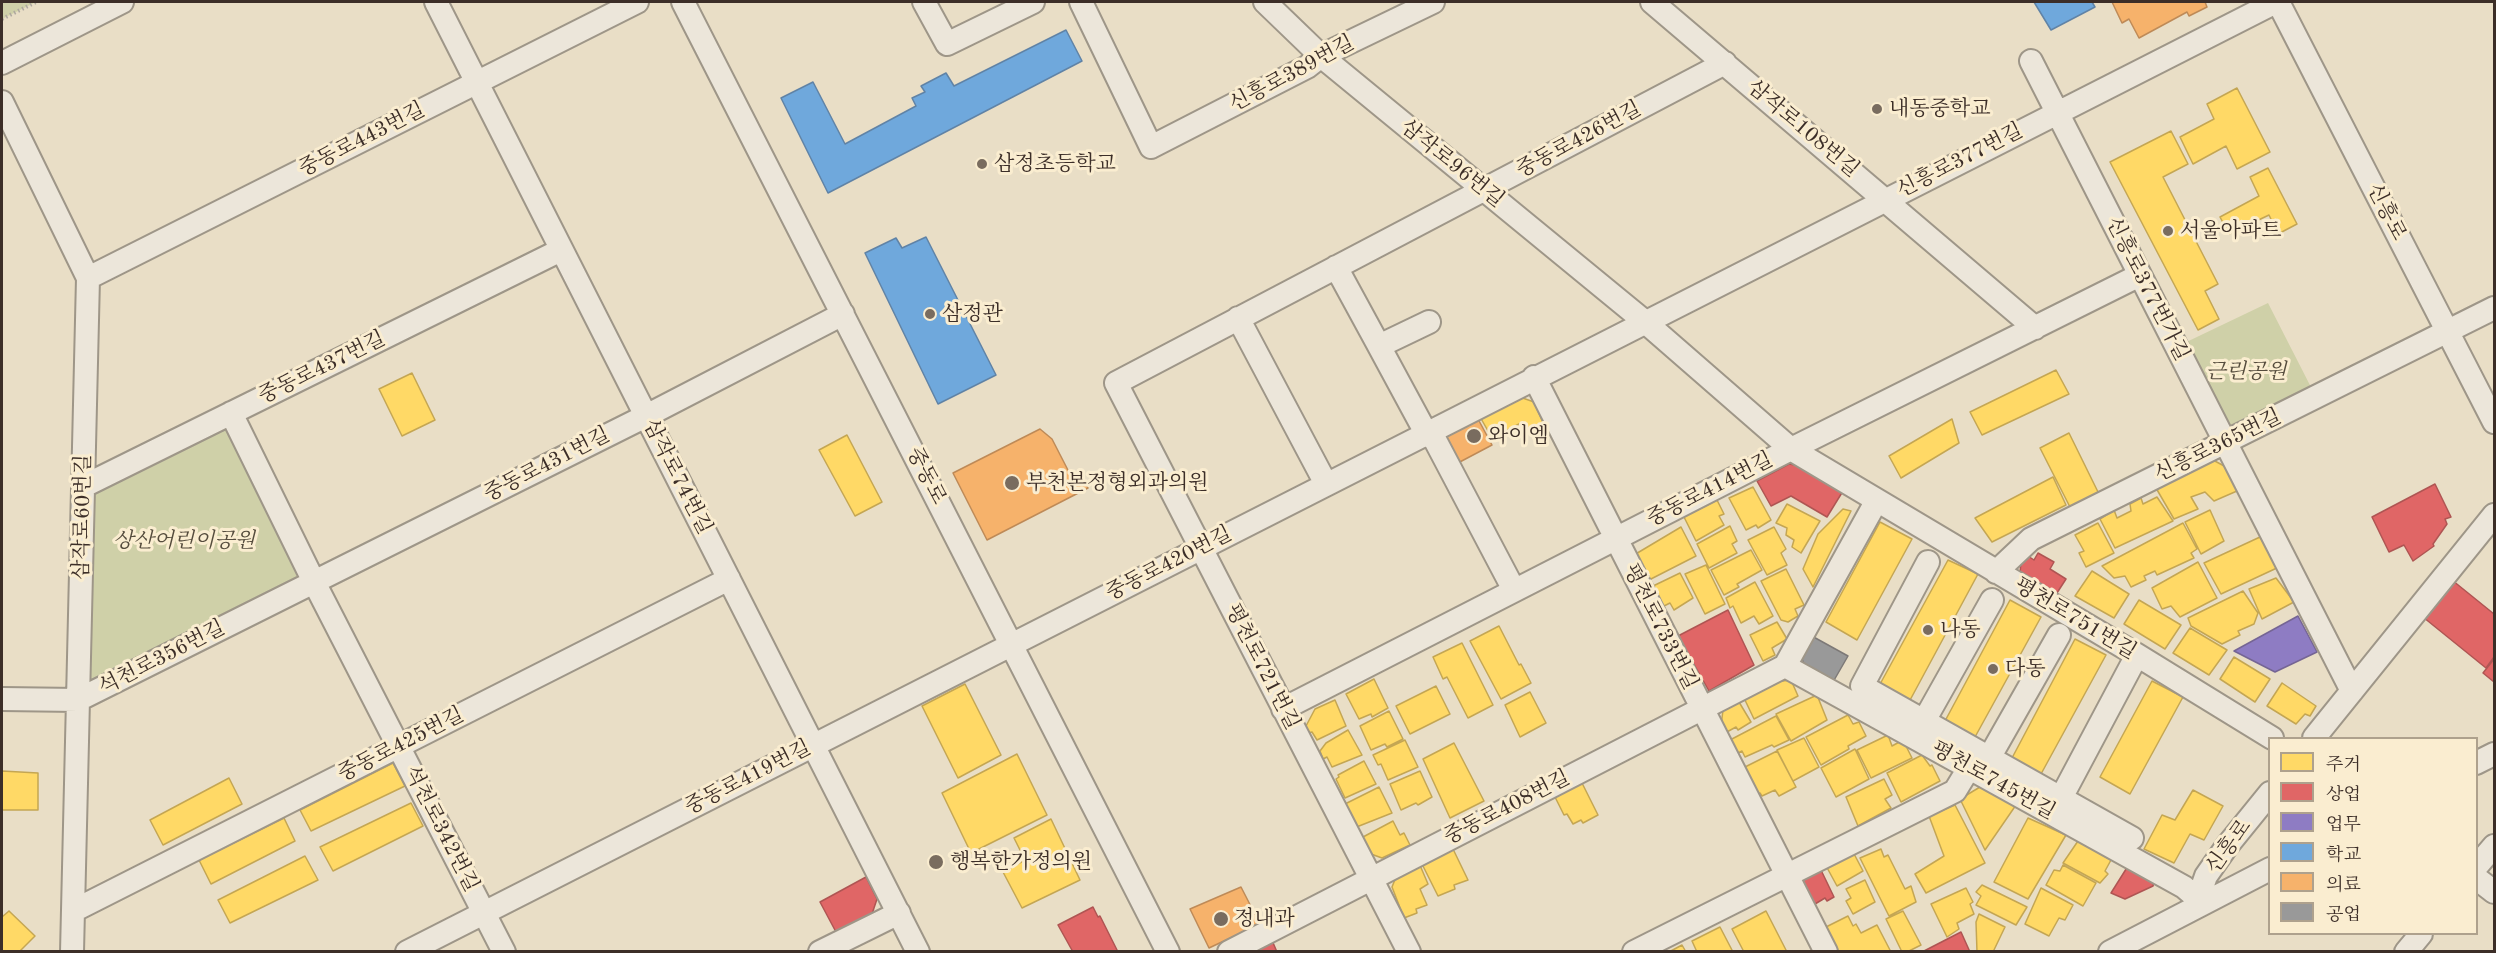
<!DOCTYPE html>
<meta charset="utf-8">
<style>
body{margin:0}
#map{position:relative;width:2496px;height:953px;overflow:hidden;background:#e9dec6;font-family:"Old Standard TT","Noto Serif KR",serif}
canvas{display:block}
.frame{position:absolute;inset:0;border:3px solid #3c2e28;pointer-events:none}
.legend{position:absolute;left:2268px;top:737px;width:210px;height:198px;box-sizing:border-box;background:#faedd0;border:2px solid #aea18d;margin:0;padding:8px 10px;list-style:none;font-size:18px;color:#3c2e28}
.legend li{display:flex;align-items:center;gap:12px;height:30px}
.legend b{width:30px;border:2px solid #aea18d}
</style>
<div id="map">
<canvas width="2496" height="953"></canvas>
<div class="frame"></div>
<ul class="legend">
<li><b style="height:16px;background:#ffd966"></b>주거</li>
<li><b style="height:16px;background:#e06666"></b>상업</li>
<li><b style="height:16px;background:#8e7cc3"></b>업무</li>
<li><b style="height:16px;background:#6fa8dc"></b>학교</li>
<li><b style="height:16px;background:#f6b26b"></b>의료</li>
<li><b style="height:16px;background:#999"></b>공업</li>
</ul>
</div>
<script>
const context = document.querySelector('canvas').getContext('2d');
context.lineJoin = 'round';
function fill(path, color) {
  context.fillStyle = color;
  context.fill(path, 'evenodd');
}
function shape(rows) {
  const path = new Path2D();
  for (const r of rows) {
    path.moveTo(r[0], r[1]);
    for (let i = 2; i < r.length; i += 2) path.lineTo(r[i], r[i + 1]);
  }
  return path;
}
function stroke(path, color, width, dash) {
  context.strokeStyle = color;
  context.lineWidth = width;
  context.lineCap = dash ? 'butt' : 'round';
  context.setLineDash(dash || []);
  context.stroke(path);
}
function write(font, color, halo, rows, align = 'center') {
  context.font = font + ' "Old Standard TT","Noto Serif KR",serif';
  context.lineWidth = 6;
  context.setLineDash([]);
  context.textBaseline = 'middle';
  context.strokeStyle = halo;
  context.fillStyle = color;
  for (const [text, x, y, turn = 0] of rows) {
    context.save();
    context.translate(x, y);
    context.rotate((+turn || 0) * Math.PI / 180);
    context.textAlign = isNaN(turn) ? turn : align;
    if (halo) context.strokeText(text, 0, 0);
    context.fillText(text, 0, 0);
    context.restore();
  }
}
const green = shape([
 [2,2,36,2,2,19],
 [2268,303,2316,397,2225,442,2176,347],
 [231,413,314,582,78,700,84,486]
]);
const homes = shape([
 [2237,88,2270,152,2237,169,2226,146,2193,164,2180,137,2214,119,2207,104,2237,88],
 [2171,131,2188,164,2163,177,2218,284,2205,291,2219,319,2198,330,2110,162,2171,131],
 [2268,168,2297,224,2278,234,2269,215,2229,234,2220,217,2259,196,2250,177,2268,168],
 [2056,370,2069,394,1982,435,1970,412,2056,370],
 [412,373,435,420,402,436,379,389,412,373],
 [1517,396,1534,402,1544,425,1525,434,1519,424,1492,438,1479,415,1517,396],
 [1952,419,1959,443,1901,478,1889,456,1952,419],
 [2069,433,2099,494,2071,509,2040,448,2069,433],
 [847,435,882,502,855,516,819,450,847,435],
 [2213,460,2226,467,2237,491,2214,501,2205,492,2191,497,2198,509,2174,519,2156,488,2213,460],
 [2053,477,2066,505,1992,542,1975,518,2053,477],
 [1753,487,1771,520,1758,528,1756,525,1746,530,1729,498,1753,487],
 [2157,497,2173,521,2115,548,2100,519,2114,510,2117,518,2131,511,2130,504,2141,498,2143,504,2157,497],
 [1717,500,1724,514,1719,516,1724,525,1696,541,1684,517,1717,500],
 [1787,504,1820,521,1801,553,1792,547,1794,540,1786,535,1787,528,1776,523,1787,504],
 [1843,509,1851,511,1813,587,1803,569,1818,534,1843,509],
 [2210,510,2224,541,2201,554,2185,522,2210,510],
 [1880,522,1912,539,1857,640,1826,622,1880,522],
 [2098,523,2114,553,2086,567,2079,553,2084,551,2075,535,2098,523],
 [2183,523,2197,549,2191,553,2194,558,2157,575,2155,571,2144,576,2146,580,2131,587,2125,576,2114,578,2102,566,2183,523],
 [1730,526,1737,541,1732,544,1737,553,1709,568,1697,544,1730,526],
 [1681,527,1696,556,1647,581,1634,555,1681,527],
 [1774,527,1786,549,1781,553,1787,565,1767,575,1748,540,1774,527],
 [2260,537,2279,567,2221,594,2204,563,2260,537],
 [1751,550,1762,570,1737,584,1739,587,1724,595,1711,570,1751,550],
 [1948,560,1978,574,1909,702,1879,686,1948,560],
 [2198,562,2217,598,2180,617,2171,606,2162,609,2152,588,2198,562],
 [1706,565,1725,604,1705,614,1685,574,1706,565],
 [1786,569,1804,605,1795,609,1798,616,1788,622,1781,620,1761,581,1786,569],
 [2092,571,2129,594,2114,618,2075,596,2092,571],
 [1680,573,1693,598,1674,610,1670,603,1662,607,1651,587,1680,573],
 [2276,578,2294,602,2262,619,2249,589,2276,578],
 [1755,582,1773,616,1759,624,1754,616,1741,623,1733,606,1730,608,1726,598,1755,582],
 [2243,591,2258,613,2254,624,2238,631,2240,635,2222,644,2191,626,2188,618,2243,591],
 [2010,600,2041,617,1975,737,1945,721,2010,600],
 [2139,600,2181,625,2165,649,2124,624,2139,600],
 [1777,622,1787,639,1772,648,1775,655,1763,661,1750,635,1777,622],
 [1499,626,1519,665,1521,664,1531,683,1501,699,1470,641,1499,626],
 [2190,628,2227,650,2209,675,2173,653,2190,628],
 [2075,639,2106,655,2041,774,2012,758,2075,639],
 [1462,643,1493,705,1468,718,1447,677,1443,679,1433,657,1462,643],
 [2234,657,2270,679,2255,702,2220,679,2234,657],
 [1374,679,1388,708,1372,717,1371,714,1359,719,1346,694,1374,679],
 [1791,680,1798,696,1754,719,1744,698,1774,682,1791,680],
 [2152,681,2183,697,2130,794,2100,777,2152,681],
 [2282,683,2316,706,2310,716,2305,714,2296,724,2267,706,2282,683],
 [965,684,1001,755,958,778,922,706,965,684],
 [1436,686,1450,714,1410,734,1396,706,1436,686],
 [1530,692,1546,723,1520,737,1505,705,1530,692],
 [1817,695,1827,720,1791,741,1776,714,1817,695],
 [1335,700,1346,726,1317,740,1312,732,1308,733,1306,726,1315,709,1335,700],
 [1739,702,1751,722,1738,730,1736,727,1725,733,1721,726,1723,710,1739,702],
 [1389,711,1403,739,1387,747,1385,744,1371,750,1360,726,1389,711],
 [1848,715,1853,724,1859,722,1866,736,1848,746,1849,749,1821,765,1806,737,1848,715],
 [1776,716,1789,740,1774,747,1772,745,1745,757,1742,751,1736,754,1730,740,1776,716],
 [1348,730,1362,755,1332,767,1327,757,1323,759,1320,751,1326,743,1348,730],
 [1888,735,1892,746,1903,740,1912,758,1871,778,1857,750,1888,735],
 [1804,738,1819,767,1793,781,1777,750,1804,738],
 [1405,740,1418,767,1388,780,1381,764,1378,765,1373,755,1405,740],
 [1454,743,1484,801,1450,818,1423,759,1454,743],
 [1855,749,1869,779,1836,797,1821,768,1855,749],
 [1777,751,1796,787,1779,796,1775,790,1762,796,1760,793,1756,795,1741,769,1777,751],
 [1017,754,1047,815,971,853,942,793,1017,754],
 [1922,755,1930,766,1932,765,1940,781,1901,802,1887,773,1922,755],
 [1364,761,1376,784,1345,798,1336,779,1339,777,1338,775,1364,761],
 [393,763,405,786,311,831,300,810,393,763],
 [2,771,38,773,38,810,2,810,2,771],
 [1420,771,1432,797,1418,805,1416,803,1401,810,1390,784,1420,771],
 [229,778,242,804,163,845,150,820,229,778],
 [1884,779,1892,795,1885,799,1891,808,1858,826,1846,797,1884,779],
 [1581,781,1598,815,1583,823,1581,820,1573,824,1567,814,1564,815,1554,795,1581,781],
 [1379,787,1392,813,1354,828,1343,805,1379,787],
 [1980,787,2016,805,1985,850,1960,799,1980,787],
 [2193,790,2223,806,2204,840,2190,834,2174,863,2144,849,2162,815,2175,820,2193,790],
 [411,803,423,826,333,871,320,847,411,803],
 [1955,805,1985,863,1926,893,1915,874,1944,856,1929,816,1955,805],
 [284,818,295,841,211,884,199,860,284,818],
 [2028,818,2066,835,2028,899,1994,882,2028,818],
 [1051,819,1080,880,1022,908,1003,872,1025,860,1014,838,1051,819],
 [1393,821,1400,835,1404,833,1410,845,1382,858,1371,854,1363,837,1393,821],
 [2078,841,2111,860,2105,871,2108,874,2100,883,2063,863,2078,841],
 [1453,849,1468,880,1454,885,1455,889,1438,896,1422,864,1453,849],
 [1881,849,1884,857,1888,855,1905,889,1911,886,1916,902,1889,916,1860,858,1881,849],
 [1852,850,1863,871,1837,886,1825,864,1852,850],
 [305,856,318,880,230,923,218,900,305,856],
 [1419,863,1428,884,1420,889,1427,905,1416,909,1417,913,1404,918,1392,887,1396,877,1419,863],
 [2063,865,2096,883,2083,906,2046,885,2054,870,2060,871,2063,865],
 [1865,880,1875,902,1853,914,1846,901,1851,898,1846,889,1865,880],
 [1982,885,2027,907,2016,925,1976,905,1981,896,1976,892,1982,885],
 [1966,888,1973,902,1970,904,1974,914,1957,923,1959,929,1947,937,1931,904,1966,888],
 [2041,888,2073,905,2065,920,2059,918,2049,936,2025,924,2041,888],
 [9,911,35,936,19,952,2,952,2,917,9,911],
 [1766,911,1787,952,1744,952,1732,929,1766,911],
 [1903,911,1921,945,1907,952,1902,952,1886,919,1903,911],
 [1979,914,2005,927,1993,952,1977,952,1976,922,1979,914],
 [1848,916,1853,926,1856,924,1861,933,1877,925,1891,952,1836,952,1824,928,1848,916],
 [1720,927,1733,952,1697,952,1692,941,1720,927],
 [1682,945,1686,952,1669,952,1682,945]
]);
const shops = shape([
 [1789,464,1801,466,1843,491,1827,517,1791,496,1771,506,1757,481,1789,464],
 [2435,484,2451,517,2445,519,2447,524,2433,544,2434,546,2413,561,2404,545,2389,552,2372,517,2435,484],
 [2038,553,2054,562,2050,569,2066,579,2055,596,2020,575,2021,559,2028,556,2034,560,2038,553],
 [2447,576,2494,614,2494,657,2486,668,2418,613,2447,576],
 [1728,610,1754,665,1709,691,1678,636,1728,610],
 [2494,659,2494,682,2483,673,2494,659],
 [1819,866,1834,897,1827,901,1825,898,1810,907,1800,888,1805,873,1819,866],
 [2128,866,2155,878,2153,886,2125,899,2111,893,2128,866],
 [866,877,877,899,872,914,836,932,820,902,866,877],
 [1093,907,1098,917,1100,916,1118,952,1073,952,1058,925,1093,907],
 [1961,932,1970,952,1924,952,1924,951,1961,932],
 [1271,938,1277,952,1245,952,1271,938]
]);
const offices = shape([
 [2298,616,2317,652,2275,672,2234,651,2298,616]
]);
const schools = shape([
 [2034,2,2092,2,2095,7,2051,30,2034,2],
 [1066,30,1082,61,828,193,781,98,813,82,845,144,916,106,912,98,925,92,921,86,946,73,954,86,1066,30],
 [926,237,996,375,938,404,865,253,896,238,902,248,926,237]
]);
const health = shape([
 [2112,2,2205,2,2207,7,2189,16,2187,12,2139,38,2129,19,2122,23,2112,2],
 [1478,419,1492,445,1456,464,1443,438,1478,419],
 [1040,429,1052,439,1071,476,1079,472,1088,488,987,540,953,473,1040,429],
 [1241,887,1260,924,1209,948,1190,909,1241,887]
]);
const industry = shape([
 [1810,635,1848,656,1833,682,1806,669,1800,654,1810,635]
]);
const path = shape([
 [2,19,36,2]
]);
const minor = shape([
 [436,2,918,952],
 [683,2,1168,952],
 [924,2,947,44,1033,2],
 [1081,2,1151,147,1307,67,1321,56,1433,2],
 [1265,2,1321,56,1644,321,1791,449,2137,655,2272,738],
 [1652,2,2035,328],
 [2278,2,2494,422],
 [2031,61,2352,691],
 [2,63,122,2],
 [2,102,88,278,72,952],
 [1336,267,1379,346,1429,322],
 [88,278,637,2],
 [1238,318,1326,484],
 [1379,346,1426,433,1435,440,1514,590],
 [1534,377,1826,952],
 [231,413,314,582,504,952],
 [84,486,561,250],
 [1928,562,1862,686,2132,838],
 [1996,572,2031,539,2494,308],
 [1785,666,2184,887,2198,899],
 [1785,666,1877,500],
 [2,699,78,700,646,416,843,314],
 [1283,709,1791,449,2140,275],
 [1924,721,1992,600],
 [2314,738,2494,515],
 [1989,758,2059,635],
 [2476,763,2494,754],
 [2061,798,2137,655],
 [2476,867,2494,846],
 [2476,878,2494,892],
 [2199,905,2198,899,2206,876,2227,846,2270,793],
 [73,911,729,579],
 [407,952,2276,2],
 [820,952,899,913],
 [1229,952,1785,666],
 [1409,952,1116,383,1725,63],
 [1634,952,1955,791,1969,768],
 [2110,952,2270,869],
 [2406,952,2421,934]
]);
const markers = [
 [1877,109,6,"#796c5f"],
 [982,164,6,"#796c5f"],
 [2168,231,6,"#796c5f"],
 [930,314,6,"#796c5f"],
 [1474,436,8,"#796c5f"],
 [1012,483,8,"#796c5f"],
 [1928,630,6,"#796c5f"],
 [1993,669,6,"#796c5f"],
 [936,862,8,"#796c5f"],
 [1221,919,8,"#796c5f"]
];
const streetNames = [
 ["신흥로389번길",1292,74,-28],
 ["삼작로108번길",1803,129,40],
 ["중동로443번길",362,140,-27],
 ["중동로426번길",1579,140,-28],
 ["신흥로377번길",1960,161,-27],
 ["삼작로96번길",1452,164,39],
 ["신흥로",2386,212,63],
 ["신흥로377번가길",2147,289,63],
 ["중동로437번길",322,368,-26],
 ["신흥로365번길",2218,446,-26],
 ["중동로431번길",547,465,-27],
 ["중동로",926,476,63],
 ["삼작로74번길",677,477,63],
 ["중동로414번길",1710,490,-27],
 ["삼작로60번길",83,517,-89],
 ["중동로420번길",1169,564,-27],
 ["평천로751번길",2075,619,31],
 ["평천로733번길",1660,627,63],
 ["석천로356번길",162,658,-27],
 ["평천로721번길",1262,667,63],
 ["중동로425번길",401,745,-27],
 ["중동로419번길",748,778,-27],
 ["평천로745번길",1993,781,29],
 ["중동로408번길",1507,808,-27],
 ["석천로342번길",441,829,63],
 ["신흥로",2229,847,-54]
];
const poiNames = [
 ["내동중학교",1889,109],
 ["삼정초등학교",994,164],
 ["서울아파트",2180,231],
 ["삼정관",942,314],
 ["와이엠",1488,436],
 ["부천본정형외과의원",1026,483],
 ["나동",1940,630],
 ["다동",2005,669],
 ["행복한가정의원",950,862],
 ["정내과",1234,919]
];
const parkNames = [
 ["근린공원",2246,372],
 ["상산어린이공원",184,541]
];
fill(green, '#cfd0a8');
fill(homes, '#ffd966');
stroke(homes, '#c4a653', 1.5);
fill(shops, '#e06666');
stroke(shops, '#af5553', 1.5);
fill(offices, '#8e7cc3');
stroke(offices, '#756594', 1.5);
fill(schools, '#6fa8dc');
stroke(schools, '#6083a6', 1.5);
fill(health, '#f6b26b');
stroke(health, '#be8a57', 1.5);
fill(industry, '#999');
stroke(industry, '#7d7977', 1.5);
stroke(minor, '#9e9688', 26);
stroke(path, '#aea89f', 4, [1.5, 3]);
stroke(minor, '#ece6da', 22);
for (const [x, y, r, color] of markers) {
  const dot = new Path2D();
  dot.arc(x, y, r, 0, 2 * Math.PI);
  context.fillStyle = color;
  context.fill(dot);
  stroke(dot, '#faedd0', 2);
}
write('21px', '#3c2e28', '#faedd0', streetNames);
write('21px', '#3c2e28', '#faedd0', poiNames, 'left');
write('italic 21px', '#554c3d', '#faedd0', parkNames);
</script>
